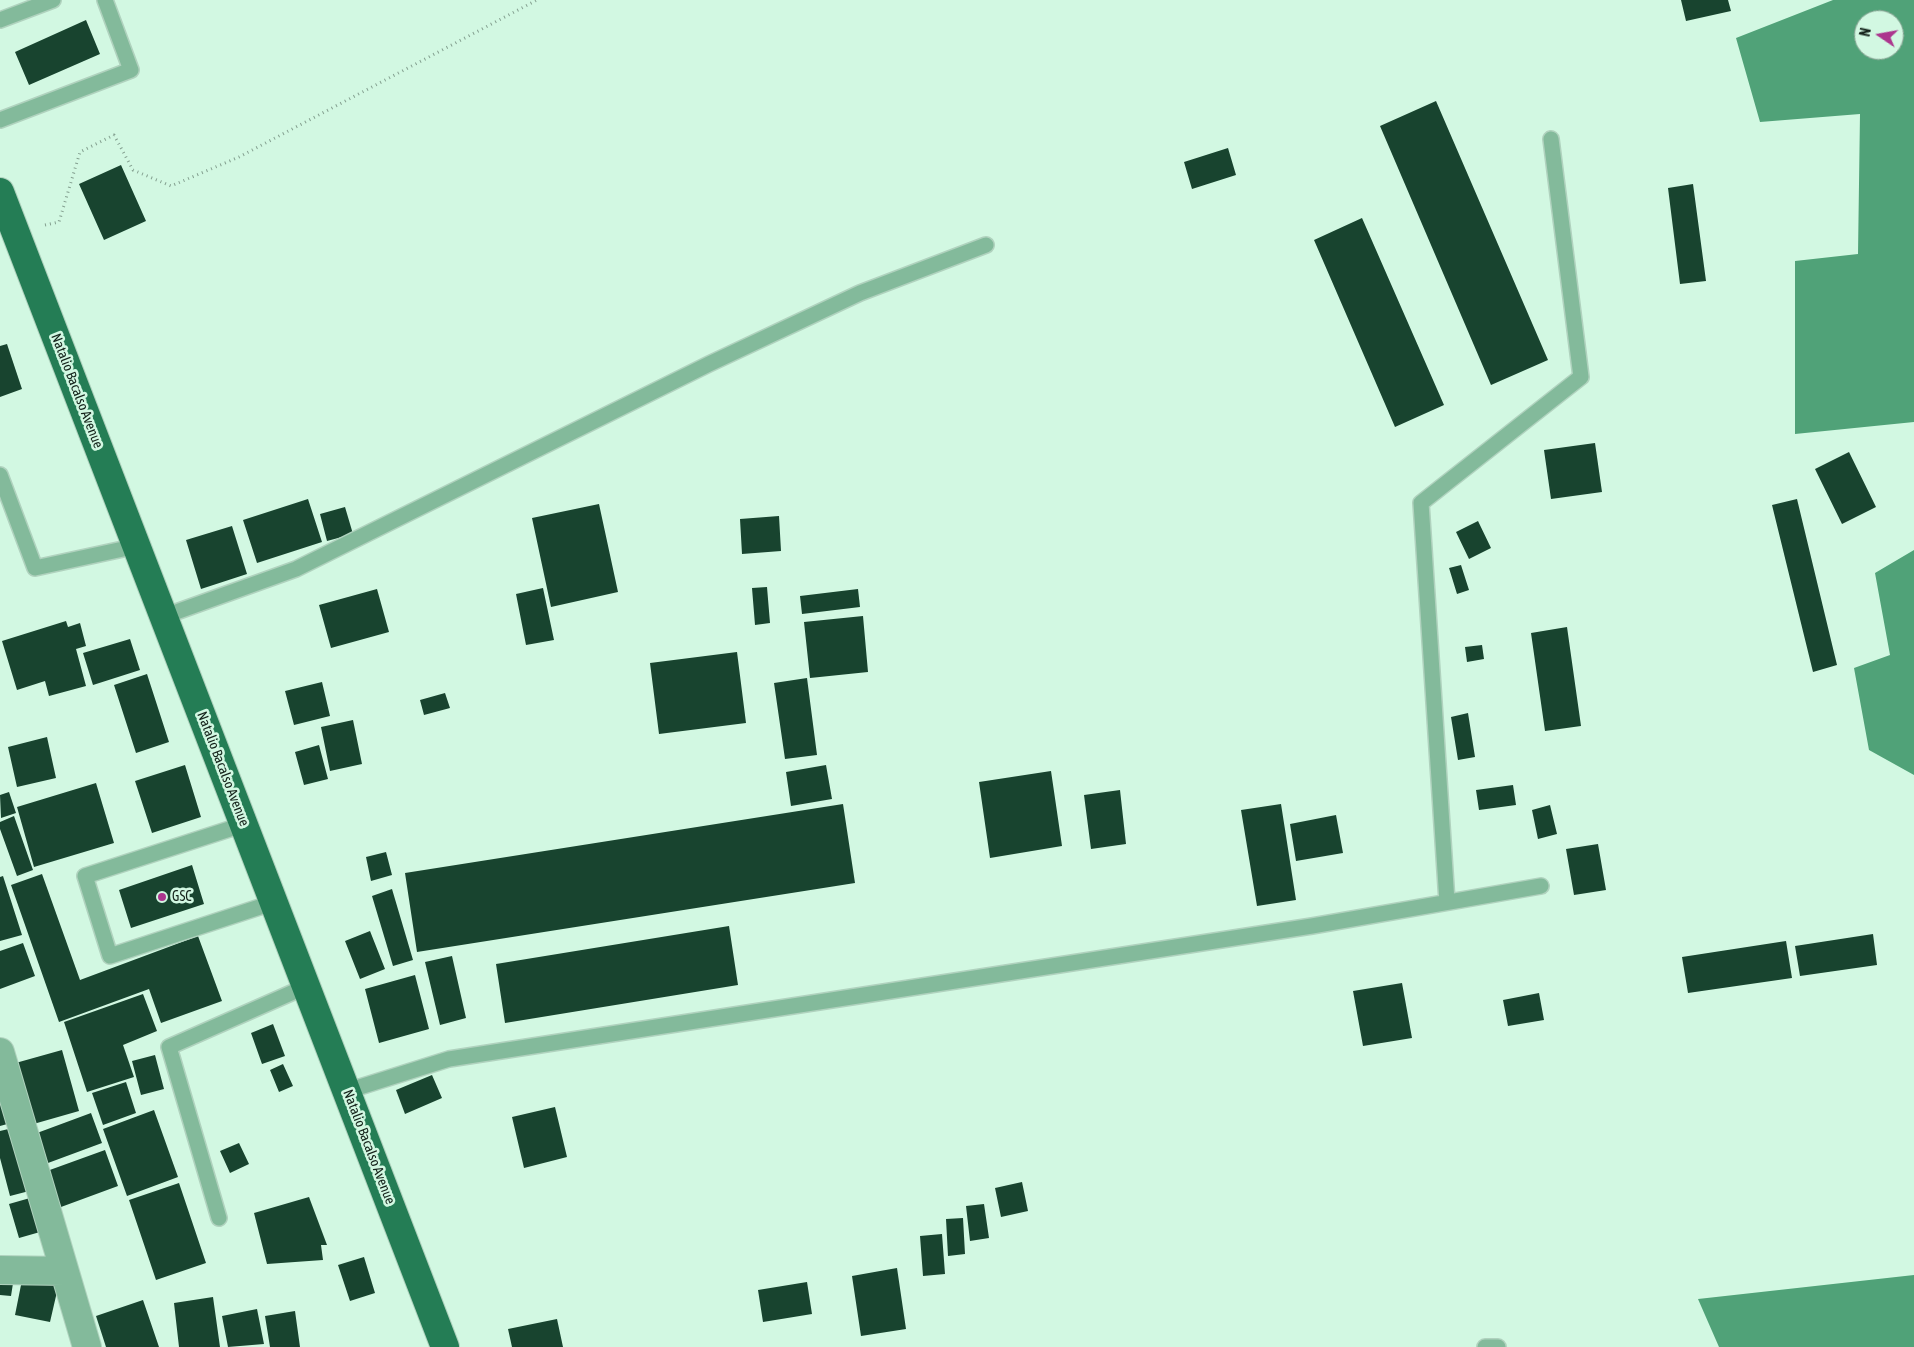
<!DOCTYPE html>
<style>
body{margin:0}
#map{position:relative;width:1914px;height:1347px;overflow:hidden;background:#d2f8e2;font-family:"Asap Condensed",sans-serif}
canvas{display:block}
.north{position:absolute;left:1854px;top:10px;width:50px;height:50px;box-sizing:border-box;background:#d2f8e2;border:1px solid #87a393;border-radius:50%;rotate:282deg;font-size:14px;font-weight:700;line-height:20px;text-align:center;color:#16241c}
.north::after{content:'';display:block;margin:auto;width:18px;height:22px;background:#ac368e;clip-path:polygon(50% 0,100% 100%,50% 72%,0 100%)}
</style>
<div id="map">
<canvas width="1914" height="1347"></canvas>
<div class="north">N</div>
</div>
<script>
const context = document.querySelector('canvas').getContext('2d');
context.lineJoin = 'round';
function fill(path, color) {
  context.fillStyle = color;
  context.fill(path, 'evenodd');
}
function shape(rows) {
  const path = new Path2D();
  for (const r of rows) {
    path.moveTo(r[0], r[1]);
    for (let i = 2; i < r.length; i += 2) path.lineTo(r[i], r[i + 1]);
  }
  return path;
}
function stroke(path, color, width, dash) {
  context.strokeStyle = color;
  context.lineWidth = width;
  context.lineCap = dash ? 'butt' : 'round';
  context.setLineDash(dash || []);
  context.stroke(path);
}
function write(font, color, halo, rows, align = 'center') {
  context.font = font + ' "Asap Condensed",sans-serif';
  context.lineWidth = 5;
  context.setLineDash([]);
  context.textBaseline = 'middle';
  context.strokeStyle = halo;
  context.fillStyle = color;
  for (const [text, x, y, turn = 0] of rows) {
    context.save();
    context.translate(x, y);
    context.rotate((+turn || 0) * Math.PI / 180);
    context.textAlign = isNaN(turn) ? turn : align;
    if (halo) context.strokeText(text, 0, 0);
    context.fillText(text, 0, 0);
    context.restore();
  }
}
const water = shape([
 [1833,0,1914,0,1914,422,1795,434,1795,261,1858,254,1860,114,1760,122,1736,38],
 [1864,20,1894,20,1894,50,1864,50],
 [1914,550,1914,775,1869,750,1854,668,1890,655,1875,573],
 [1914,1275,1914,1347,1719,1347,1698,1299]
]);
const building = shape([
 [1681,0,1728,0,1731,11,1686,21],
 [86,20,100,54,29,85,15,52],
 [1436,101,1548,360,1491,385,1380,126],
 [1228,148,1236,175,1192,189,1184,162],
 [121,165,146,221,104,240,79,184],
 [1693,184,1706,281,1680,284,1668,188],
 [1362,218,1444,405,1395,427,1314,240],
 [7,344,22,389,0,397,0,346],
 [1595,443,1602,492,1551,499,1544,450],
 [1849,452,1876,507,1842,524,1815,469],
 [308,499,322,542,257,563,243,520],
 [1797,499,1837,665,1813,672,1772,505],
 [599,504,618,592,551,607,532,518],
 [345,507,353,534,327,541,320,514],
 [779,516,781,551,742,554,740,519],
 [1478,521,1491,548,1469,559,1456,532],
 [232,526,247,574,201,589,186,540],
 [1461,565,1469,590,1457,594,1449,568],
 [767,587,770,623,755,625,752,588],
 [543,588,554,640,526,645,516,594],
 [377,589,389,632,331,648,319,605],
 [858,589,860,607,802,614,800,596],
 [863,616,868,672,810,678,804,622],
 [66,621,68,627,80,623,86,646,76,649,86,686,49,696,45,681,17,690,2,641],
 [1567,627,1581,726,1545,731,1531,633],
 [130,639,140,670,93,685,83,653],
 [1482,645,1484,659,1467,662,1465,647],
 [737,652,746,723,659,734,650,663],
 [147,674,169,742,136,753,114,685],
 [807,678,817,755,785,759,774,683],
 [322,682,330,716,294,725,285,691],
 [445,693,450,708,424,715,420,700],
 [1468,713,1475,757,1458,760,1451,717],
 [353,720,362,764,330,771,321,727],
 [47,737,56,778,17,787,8,747],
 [319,745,328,779,304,785,295,752],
 [185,765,201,817,152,833,135,781],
 [826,765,832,799,791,806,786,772],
 [1051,771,1062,846,990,858,979,782],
 [96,783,114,843,34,867,17,807],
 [1513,785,1516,805,1479,810,1476,790],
 [1120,790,1126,844,1091,849,1084,795],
 [9,792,16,813,1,818,0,795],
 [843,804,855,883,417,952,405,873],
 [1281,804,1296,900,1257,906,1241,810],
 [1550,805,1557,834,1538,839,1532,810],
 [1336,815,1343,853,1296,861,1290,824],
 [14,816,33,870,17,876,0,829,0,822],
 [1598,844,1606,890,1574,895,1566,849],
 [386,852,392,875,371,881,366,857],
 [192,865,204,904,131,928,119,890],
 [42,874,80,980,198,936,222,1001,161,1023,149,989,59,1022,11,885],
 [3,876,22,935,0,941,0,877],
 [392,889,413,960,393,966,372,896],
 [729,926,738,985,505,1023,496,964],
 [370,931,385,969,360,979,345,941],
 [1873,934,1877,965,1800,976,1795,946],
 [1786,941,1792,978,1688,993,1682,957],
 [23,943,35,976,0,989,0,951],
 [452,956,466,1018,440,1025,425,962],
 [415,975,429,1029,379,1043,365,989],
 [1402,983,1412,1038,1363,1046,1353,991],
 [1539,993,1544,1020,1508,1026,1503,1000],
 [143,994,157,1031,123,1045,134,1077,87,1092,64,1022],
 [273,1024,285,1056,262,1064,251,1033],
 [62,1050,79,1111,30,1125,12,1064],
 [155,1055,164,1089,141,1095,132,1061],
 [283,1064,293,1086,279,1092,270,1070],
 [432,1075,442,1098,405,1114,396,1090],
 [126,1082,136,1113,103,1125,92,1093],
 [0,1090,11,1123,0,1126],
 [555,1107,567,1157,524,1168,512,1117],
 [154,1110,178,1177,127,1196,103,1129],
 [91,1113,102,1143,48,1163,37,1133],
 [17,1127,33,1190,10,1196,0,1158,0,1131],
 [239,1143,249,1164,230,1173,220,1151],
 [105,1150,118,1186,61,1207,47,1171],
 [1022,1182,1028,1211,1001,1217,995,1188],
 [179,1183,206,1263,156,1280,129,1200],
 [37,1196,47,1230,19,1238,9,1204],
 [309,1197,327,1245,321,1245,323,1260,267,1264,254,1213],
 [984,1204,989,1238,970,1241,966,1206],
 [963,1218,965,1254,948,1256,946,1219],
 [942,1234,945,1274,923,1276,920,1236],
 [364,1257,375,1293,350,1301,338,1265],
 [897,1268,906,1329,861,1336,852,1276],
 [0,1275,14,1277,11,1296,0,1295],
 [23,1275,59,1283,50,1322,15,1315],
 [807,1282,812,1314,763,1322,758,1290],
 [213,1297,220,1347,179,1347,174,1303],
 [143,1300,159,1347,106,1347,96,1316],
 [257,1309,264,1344,228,1347,222,1316],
 [295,1311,300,1347,270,1347,265,1316],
 [557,1319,563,1347,512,1347,508,1329]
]);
const path = shape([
 [45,225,59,222,80,152,114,135,133,170,171,186,239,157,537,0]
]);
const service = shape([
 [0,20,53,0],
 [0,120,131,70,105,0],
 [0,475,35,568,137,546],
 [165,616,296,569,709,364,860,293,986,245],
 [245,824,85,876,110,956,275,902],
 [1447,902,1421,503,1581,377,1551,139],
 [347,1091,449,1059,1312,926,1541,886],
 [219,1218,169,1047,307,986],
 [1485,1347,1498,1347]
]);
const minor = shape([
 [0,1052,87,1347],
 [0,1270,64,1271]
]);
const trunk = shape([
 [0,192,445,1347]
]);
const markers = [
 [162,897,5,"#ac368e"]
];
const streetNames = [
 ["Natalio Bacalso Avenue",77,391,69],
 ["Natalio Bacalso Avenue",223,769,69],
 ["Natalio Bacalso Avenue",369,1147,69]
];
const poiNames = [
 ["GSC",172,897]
];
fill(water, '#50a278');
fill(building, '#18442f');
stroke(service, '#b0d2be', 18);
stroke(minor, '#b0d2be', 30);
stroke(trunk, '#b0d2be', 30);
stroke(path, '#84a090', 3, [1, 4]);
stroke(service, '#83ba9b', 15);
stroke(minor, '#83ba9b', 28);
stroke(trunk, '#247d55', 28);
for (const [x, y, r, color] of markers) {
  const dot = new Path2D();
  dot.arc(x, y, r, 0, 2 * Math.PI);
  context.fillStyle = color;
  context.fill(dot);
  stroke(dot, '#d2f8e2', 2);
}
write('14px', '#16241c', '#d2f8e2', streetNames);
write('14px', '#16241c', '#d2f8e2', poiNames, 'left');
</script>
